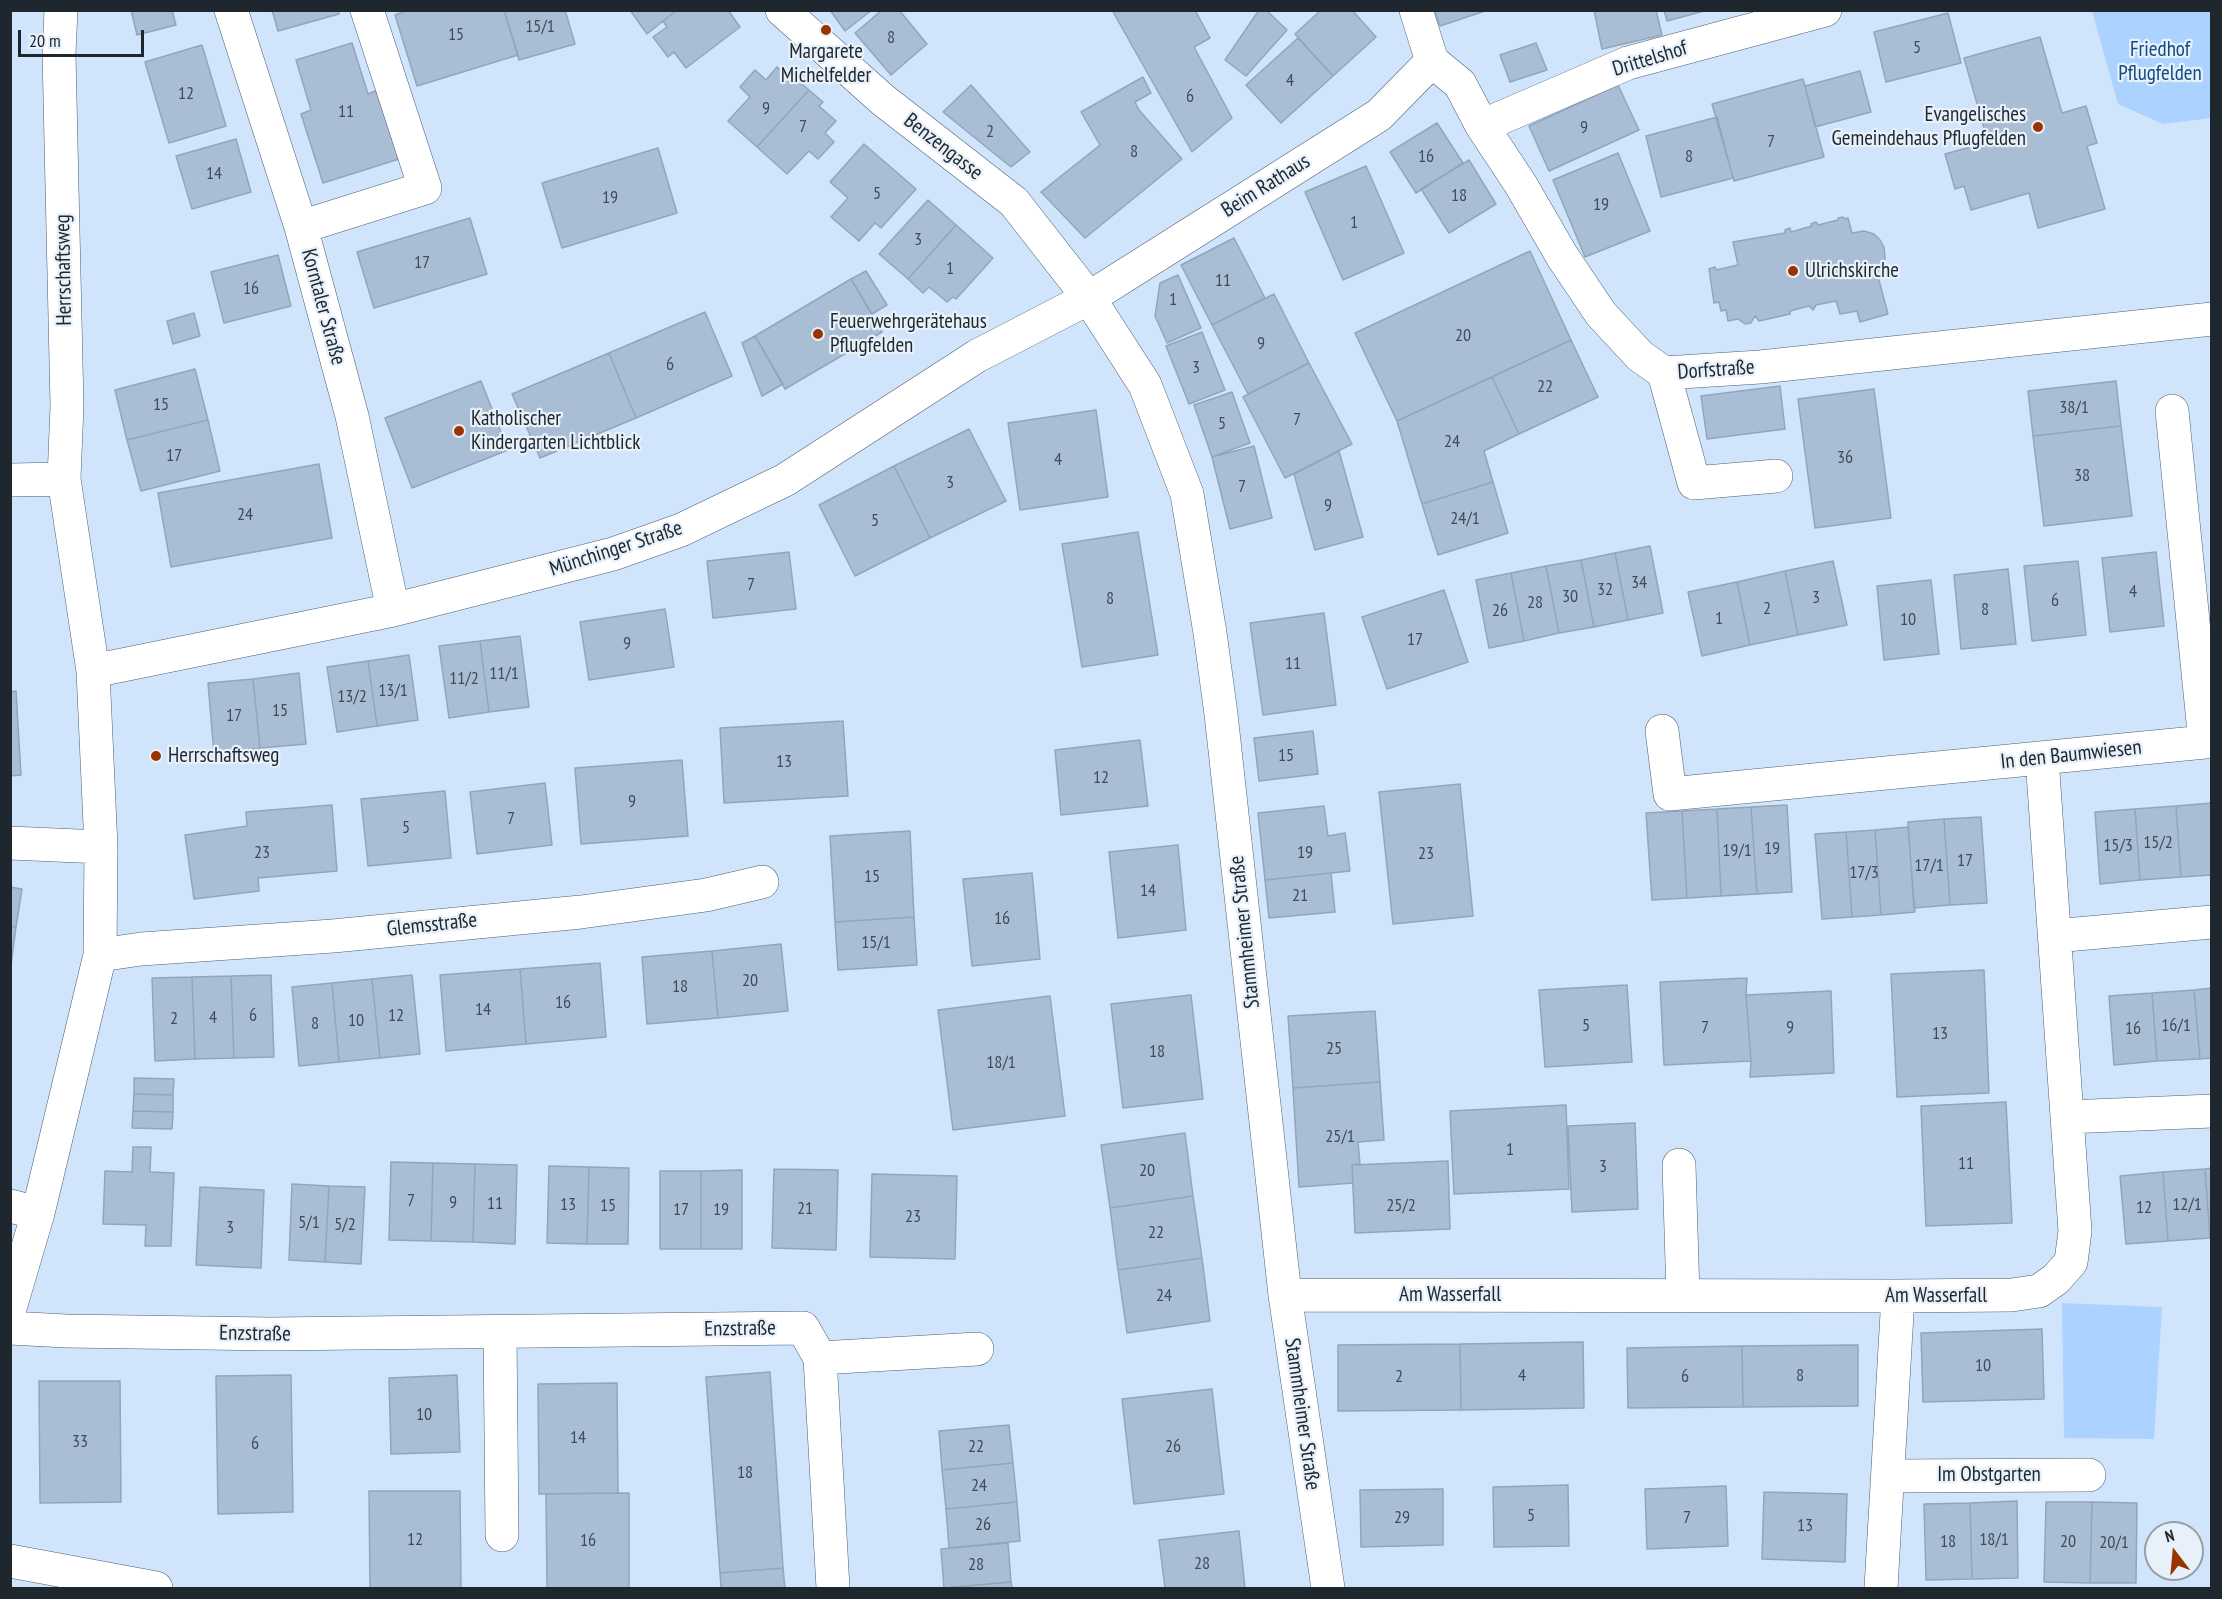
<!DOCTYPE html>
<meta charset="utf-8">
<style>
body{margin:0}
#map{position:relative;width:2222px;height:1599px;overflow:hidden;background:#d0e5fc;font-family:"PT Sans Narrow",sans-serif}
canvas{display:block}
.frame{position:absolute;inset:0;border:12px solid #1e262e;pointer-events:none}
.north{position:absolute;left:2144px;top:1521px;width:60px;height:60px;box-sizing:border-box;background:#e8f0fa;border:2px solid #979fa8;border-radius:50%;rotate:344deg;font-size:16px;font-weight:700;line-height:24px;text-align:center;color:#1e262e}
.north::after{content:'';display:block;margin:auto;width:21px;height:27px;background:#993500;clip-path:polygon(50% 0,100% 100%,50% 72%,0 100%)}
.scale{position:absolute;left:18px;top:30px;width:126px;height:27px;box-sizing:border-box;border:3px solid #1e262e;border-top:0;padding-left:8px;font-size:18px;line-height:21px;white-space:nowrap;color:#1e262e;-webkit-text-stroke:4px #e8f0fa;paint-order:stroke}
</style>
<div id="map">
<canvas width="2222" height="1599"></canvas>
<div class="frame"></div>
<div class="north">N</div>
<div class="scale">20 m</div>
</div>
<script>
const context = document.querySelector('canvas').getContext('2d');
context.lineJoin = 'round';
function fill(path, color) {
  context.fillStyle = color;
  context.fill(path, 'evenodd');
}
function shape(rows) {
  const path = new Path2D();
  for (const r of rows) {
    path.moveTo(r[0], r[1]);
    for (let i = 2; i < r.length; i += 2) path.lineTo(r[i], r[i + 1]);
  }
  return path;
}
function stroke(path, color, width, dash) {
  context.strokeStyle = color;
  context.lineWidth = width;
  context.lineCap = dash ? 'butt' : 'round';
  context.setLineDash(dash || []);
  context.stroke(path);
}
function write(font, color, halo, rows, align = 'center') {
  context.font = font + ' "PT Sans Narrow",sans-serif';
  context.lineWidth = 4.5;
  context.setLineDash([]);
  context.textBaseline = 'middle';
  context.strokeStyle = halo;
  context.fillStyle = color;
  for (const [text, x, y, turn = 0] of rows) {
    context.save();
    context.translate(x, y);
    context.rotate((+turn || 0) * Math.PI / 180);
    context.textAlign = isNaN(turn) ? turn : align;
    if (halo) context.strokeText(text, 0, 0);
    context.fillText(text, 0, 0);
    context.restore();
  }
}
const green = shape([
 [2092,11,2211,11,2211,118,2163,124,2118,104],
 [2062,1303,2162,1307,2154,1439,2064,1438]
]);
const building = shape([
 [131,10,172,10,176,25,137,35,131,10],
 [272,10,338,10,339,14,278,31,272,10],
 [408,10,504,10,518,55,417,86,395,15,408,10],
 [504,10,565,10,575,44,519,60,504,10],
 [630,10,677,10,647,34,630,10],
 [677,10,728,10,740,27,686,68,674,52,668,57,653,37,667,27,663,21,677,10],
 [830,10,872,10,845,31,830,10],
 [882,10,899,10,927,44,891,75,855,33,882,10],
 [1112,10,1195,10,1210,38,1194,47,1232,118,1192,152,1112,10],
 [1259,10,1266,10,1287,30,1246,76,1225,60,1259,10],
 [1321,10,1352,10,1376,37,1333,76,1295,34,1321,10],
 [1434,10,1488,10,1440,26,1434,10],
 [1594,10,1656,10,1662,35,1602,49,1594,10],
 [1664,10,1704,10,1704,11,1667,21,1664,10],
 [1948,13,1961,63,1886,82,1874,32,1948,13],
 [2040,37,2062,113,2086,106,2097,143,2087,146,2105,209,2038,228,2029,193,1971,210,1964,186,1955,189,1945,154,1988,142,1964,58,2040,37],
 [1298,38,1333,76,1281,123,1246,85,1298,38],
 [352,43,368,94,378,90,399,159,323,183,301,114,311,110,296,60,352,43],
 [1536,43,1547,70,1510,82,1500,55,1536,43],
 [202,45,226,126,169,143,145,62,202,45],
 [777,67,793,80,795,78,809,90,757,147,728,121,750,97,740,87,755,70,766,80,777,67],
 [1860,71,1871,112,1815,127,1805,86,1860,71],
 [1143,77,1151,93,1135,102,1139,110,1182,159,1085,238,1041,192,1100,145,1081,112,1143,77],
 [1803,79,1824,157,1734,181,1712,104,1803,79],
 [971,85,1030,152,1011,167,943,112,971,85],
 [1618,85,1639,130,1549,171,1529,126,1618,85],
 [809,90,823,102,819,106,836,121,825,133,834,142,818,159,809,151,787,174,757,147,809,90],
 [1717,117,1733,178,1661,197,1646,136,1717,117],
 [1437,123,1463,163,1416,193,1390,152,1437,123],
 [236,139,251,192,192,209,176,156,236,139],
 [864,144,916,189,881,228,875,223,859,241,831,217,848,198,830,182,864,144],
 [658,148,677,213,562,248,542,183,658,148],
 [1618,153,1650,231,1585,257,1553,180,1618,153],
 [1469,160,1496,204,1449,233,1421,189,1469,160],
 [1366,166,1404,253,1343,280,1305,192,1366,166],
 [928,200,956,225,908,279,879,254,928,200],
 [1843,217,1844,219,1848,218,1852,233,1864,231,1874,234,1880,240,1884,247,1885,259,1877,273,1888,314,1860,322,1857,311,1840,314,1836,301,1816,305,1813,310,1809,306,1790,311,1790,314,1759,321,1755,316,1751,323,1745,324,1738,319,1728,321,1726,310,1721,311,1719,302,1714,303,1709,269,1715,267,1716,270,1738,265,1733,242,1785,233,1785,230,1790,228,1791,232,1812,226,1811,224,1816,222,1818,225,1838,220,1838,218,1843,217],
 [470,218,487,274,374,308,357,252,470,218],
 [956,225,993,258,956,299,953,297,947,302,929,287,923,293,908,279,956,225],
 [1234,238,1265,298,1212,325,1181,265,1234,238],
 [1530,251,1571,340,1397,421,1355,333,1530,251],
 [278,255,291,306,224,323,211,272,278,255],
 [866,271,887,305,872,314,851,279,866,271],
 [1178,275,1201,328,1167,343,1155,316,1160,283,1178,275],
 [851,279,882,332,785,389,755,336,851,279],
 [1274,294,1309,363,1248,394,1212,325,1274,294],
 [705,312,732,376,636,418,609,353,705,312],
 [194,313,200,336,173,344,167,321,194,313],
 [1202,332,1225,390,1189,404,1166,346,1202,332],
 [755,336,783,384,762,396,742,343,755,336],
 [1571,340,1598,397,1519,434,1492,377,1571,340],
 [609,353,636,418,540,458,512,394,609,353],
 [1309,363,1352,444,1285,478,1243,397,1309,363],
 [195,369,208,420,127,440,115,390,195,369],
 [1492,377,1519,434,1484,451,1493,482,1422,504,1397,421,1492,377],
 [481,381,508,450,412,488,385,418,481,381],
 [2116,381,2121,426,2033,436,2028,391,2116,381],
 [1780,386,1785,429,1707,439,1701,396,1780,386],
 [1874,389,1891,518,1815,528,1798,399,1874,389],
 [1232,392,1250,443,1212,457,1194,405,1232,392],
 [1096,410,1108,497,1020,510,1008,423,1096,410],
 [208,420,220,471,141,491,127,440,208,420],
 [2121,426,2132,516,2044,526,2033,436,2121,426],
 [969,429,1006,501,930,538,894,466,969,429],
 [1254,446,1272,518,1230,529,1212,457,1254,446],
 [1339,451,1363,537,1315,550,1294,474,1339,451],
 [319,464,332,538,171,567,158,493,319,464],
 [894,466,930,538,855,576,819,505,894,466],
 [1493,482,1508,533,1438,555,1422,504,1493,482],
 [1138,532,1158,655,1082,667,1062,544,1138,532],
 [1650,546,1663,613,1628,620,1615,553,1650,546],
 [789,552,796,609,713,618,707,561,789,552],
 [2156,552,2164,626,2110,632,2102,558,2156,552],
 [1615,553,1628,620,1594,627,1581,560,1615,553],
 [1581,560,1594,627,1559,633,1546,566,1581,560],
 [1833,561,1847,625,1798,635,1785,571,1833,561],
 [2078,561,2086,635,2032,641,2024,566,2078,561],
 [1546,566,1559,633,1524,641,1511,573,1546,566],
 [2008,569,2016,644,1961,649,1954,575,2008,569],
 [1785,571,1798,635,1750,645,1737,582,1785,571],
 [1511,573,1524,641,1489,648,1476,580,1511,573],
 [1931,580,1939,654,1884,660,1877,586,1931,580],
 [1737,582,1750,645,1702,656,1688,592,1737,582],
 [1444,590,1468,662,1387,689,1362,617,1444,590],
 [665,609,674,667,589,680,580,622,665,609],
 [1324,613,1336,705,1263,715,1250,623,1324,613],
 [520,636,529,707,489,712,480,641,520,636],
 [480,641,489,712,449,718,439,646,480,641],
 [409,655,418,720,377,726,368,661,409,655],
 [368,661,377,726,337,732,327,667,368,661],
 [299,673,306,744,260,748,253,679,299,673],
 [253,679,260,748,214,754,208,683,253,679],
 [16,691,21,775,10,776,10,692,16,691],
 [843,721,848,796,724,803,720,728,843,721],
 [1313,731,1318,774,1259,781,1254,738,1313,731],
 [1140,740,1148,806,1061,815,1055,750,1140,740],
 [682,760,688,836,581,844,575,768,682,760],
 [545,783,552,845,477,854,470,792,545,783],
 [1460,784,1473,916,1393,924,1379,792,1460,784],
 [445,791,451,858,368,866,361,799,445,791],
 [2212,803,2212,875,2181,877,2176,806,2212,803],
 [332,805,337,871,258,878,259,891,194,899,185,835,247,826,246,812,332,805],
 [1787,805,1792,892,1757,894,1751,807,1787,805],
 [1324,806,1328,836,1345,833,1350,871,1265,880,1258,813,1324,806],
 [2176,806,2181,877,2140,880,2135,809,2176,806],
 [1751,807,1757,894,1721,896,1717,809,1751,807],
 [1717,809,1721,896,1687,898,1682,811,1717,809],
 [2135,809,2140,880,2100,884,2095,812,2135,809],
 [1682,811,1687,898,1652,900,1646,813,1682,811],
 [1981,817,1987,903,1950,905,1944,819,1981,817],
 [1944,819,1950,905,1914,908,1908,822,1944,819],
 [1908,827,1915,912,1881,915,1875,830,1908,827],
 [1875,830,1881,915,1852,917,1846,832,1875,830],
 [910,831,914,917,835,922,830,836,910,831],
 [1846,832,1852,917,1822,919,1815,834,1846,832],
 [1178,845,1186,930,1118,938,1109,852,1178,845],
 [1032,873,1040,959,972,966,963,879,1032,873],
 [1331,873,1335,912,1269,918,1265,880,1331,873],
 [10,887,22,889,16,927,10,926,10,887],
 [914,917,917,965,838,970,835,922,914,917],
 [10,926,16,927,11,965,10,965,10,926],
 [781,944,788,1011,718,1018,712,951,781,944],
 [712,951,718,1018,647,1024,642,957,712,951],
 [600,963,606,1037,526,1044,520,969,600,963],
 [520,969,526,1044,446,1051,440,975,520,969],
 [1984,970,1989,1093,1897,1097,1891,974,1984,970],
 [271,975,274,1057,234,1058,231,976,271,975],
 [412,975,420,1054,380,1058,372,979,412,975],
 [231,976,234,1058,195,1059,192,977,231,976],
 [192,977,195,1059,155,1061,152,978,192,977],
 [1747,978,1746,995,1751,1061,1664,1065,1660,982,1747,978],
 [372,979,380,1058,339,1062,332,983,372,979],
 [332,983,339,1062,299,1066,292,987,332,983],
 [1627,985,1632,1062,1545,1067,1539,990,1627,985],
 [2212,988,2212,1058,2200,1059,2194,990,2212,988],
 [2194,990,2200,1059,2157,1061,2152,993,2194,990],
 [1831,991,1834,1073,1750,1077,1751,1061,1746,995,1831,991],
 [2152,993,2157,1061,2114,1065,2109,996,2152,993],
 [1191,995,1203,1099,1123,1108,1111,1004,1191,995],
 [1050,996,1065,1116,953,1130,938,1010,1050,996],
 [1375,1011,1380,1082,1293,1088,1288,1016,1375,1011],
 [134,1078,174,1079,173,1095,134,1094,134,1078],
 [1380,1082,1384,1140,1358,1142,1360,1164,1352,1165,1353,1183,1299,1187,1293,1088,1380,1082],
 [134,1094,173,1095,173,1112,133,1111,134,1094],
 [2006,1102,2012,1223,1926,1226,1921,1106,2006,1102],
 [1566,1105,1569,1189,1454,1194,1450,1111,1566,1105],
 [133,1111,173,1112,172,1129,132,1128,133,1111],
 [1635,1123,1638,1209,1572,1212,1568,1126,1635,1123],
 [1185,1133,1193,1196,1110,1208,1101,1145,1185,1133],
 [133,1147,151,1147,150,1172,174,1173,171,1246,145,1246,146,1225,103,1224,105,1171,132,1172,133,1147],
 [1448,1161,1450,1229,1355,1233,1352,1165,1448,1161],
 [391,1162,433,1163,431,1241,389,1240,391,1162],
 [433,1163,475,1164,473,1242,431,1241,433,1163],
 [475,1164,517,1165,515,1244,473,1242,475,1164],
 [549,1166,589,1167,587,1244,547,1243,549,1166],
 [589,1167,629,1168,628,1244,587,1244,589,1167],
 [2212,1168,2212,1238,2210,1238,2205,1169,2212,1168],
 [774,1169,838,1170,836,1250,772,1248,774,1169],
 [2205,1169,2210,1238,2168,1241,2163,1172,2205,1169],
 [742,1170,742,1249,701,1249,701,1171,742,1170],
 [660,1171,701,1171,701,1249,660,1249,660,1171],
 [2163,1172,2168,1241,2126,1244,2120,1176,2163,1172],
 [872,1174,957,1176,955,1259,870,1257,872,1174],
 [292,1184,329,1186,325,1262,289,1260,292,1184],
 [329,1186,365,1187,361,1264,325,1262,329,1186],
 [200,1187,264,1190,261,1268,196,1265,200,1187],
 [1193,1196,1202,1258,1118,1270,1110,1208,1193,1196],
 [1202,1258,1210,1321,1127,1333,1118,1270,1202,1258],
 [2042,1329,2044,1399,1923,1402,1921,1333,2042,1329],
 [1583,1342,1584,1408,1461,1410,1460,1344,1583,1342],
 [1460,1344,1461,1410,1338,1411,1338,1345,1460,1344],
 [1858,1345,1858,1406,1743,1407,1742,1346,1858,1345],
 [1742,1346,1743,1407,1628,1408,1627,1348,1742,1346],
 [770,1372,783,1568,720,1573,706,1377,770,1372],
 [291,1375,293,1512,218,1514,216,1376,291,1375],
 [457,1375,460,1452,391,1454,389,1378,457,1375],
 [39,1381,120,1381,121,1502,40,1503,39,1381],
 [617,1383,618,1493,539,1494,538,1384,617,1383],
 [1212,1389,1224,1494,1134,1504,1122,1399,1212,1389],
 [1009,1425,1013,1463,942,1470,939,1431,1009,1425],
 [1013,1463,1017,1502,946,1509,942,1470,1013,1463],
 [1568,1485,1569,1546,1494,1547,1493,1487,1568,1485],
 [1726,1486,1728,1546,1647,1549,1645,1489,1726,1486],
 [1443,1489,1443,1545,1361,1547,1360,1490,1443,1489],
 [369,1491,460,1491,461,1588,370,1588,369,1491],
 [1764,1492,1847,1494,1845,1562,1762,1559,1764,1492],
 [629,1493,629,1588,547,1588,546,1494,629,1493],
 [2017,1501,2018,1578,1972,1579,1970,1503,2017,1501],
 [1017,1502,1020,1541,949,1548,946,1509,1017,1502],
 [2046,1502,2092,1502,2090,1583,2044,1582,2046,1502],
 [2092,1502,2137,1503,2136,1583,2090,1583,2092,1502],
 [1970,1503,1972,1579,1926,1580,1924,1504,1970,1503],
 [1239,1531,1245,1588,1165,1588,1159,1540,1239,1531],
 [1008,1543,1011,1582,944,1588,941,1549,1008,1543],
 [783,1568,785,1588,721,1588,720,1573,783,1568],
 [1011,1582,1012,1588,944,1588,1011,1582]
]);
const minor = shape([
 [231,10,301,227,352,416,393,610],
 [782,10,883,100,1014,202,1089,298,1145,385,1187,494,1210,633,1221,714,1285,1295,1328,1588],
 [1416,10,1432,61,1460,84,1482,126,1521,185,1562,256,1601,314,1640,356,1664,373,1760,367,2212,319],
 [1482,126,1628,63,1825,10],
 [301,227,425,188,367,10],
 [1664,373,1694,483,1776,476],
 [10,480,64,479],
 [93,671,393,610,613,554,681,530,785,480,977,356,1089,298,1379,115,1432,61],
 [1662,731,1670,794,2205,742,2172,411],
 [10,843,101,847],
 [2054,936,2212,922],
 [100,955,141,949,333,936,581,912,706,895,762,882],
 [2067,1117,2212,1111],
 [1679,1165,1683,1296],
 [10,1206,38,1213],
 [1285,1295,1898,1296,2012,1295,2039,1291,2056,1279,2071,1262,2075,1231,2042,758],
 [10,1308,38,1213,100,955,101,847,93,671,64,479,67,406,59,54,61,10],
 [10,1328,66,1331,271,1334,803,1328,820,1358,977,1349],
 [500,1333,502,1535],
 [820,1358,833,1588],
 [1888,1476,2089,1475],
 [10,1561,156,1588],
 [1881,1588,1898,1296]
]);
const markers = [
 [826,30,6,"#993500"],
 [2038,127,6,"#993500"],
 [1793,271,6,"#993500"],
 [818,334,6,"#993500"],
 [459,431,6,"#993500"],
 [156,756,6,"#993500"]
];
const numberNames = [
 ["15/1",540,27],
 ["15",456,35],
 ["8",891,38],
 ["5",1917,48],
 ["4",1290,81],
 ["12",186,94],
 ["6",1190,97],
 ["9",766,109],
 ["11",346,112],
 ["7",803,127],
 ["9",1584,128],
 ["2",990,132],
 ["7",1771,142],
 ["8",1134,152],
 ["16",1426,157],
 ["8",1689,157],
 ["14",214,174],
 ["5",877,194],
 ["18",1459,196],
 ["19",610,198],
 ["19",1601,205],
 ["1",1354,223],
 ["3",918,240],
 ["17",422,263],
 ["1",950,269],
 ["11",1223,281],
 ["16",251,289],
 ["1",1173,300],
 ["20",1463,336],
 ["9",1261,344],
 ["6",670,365],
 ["3",1196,368],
 ["22",1545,387],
 ["15",161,405],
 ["38/1",2074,408],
 ["7",1297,420],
 ["5",1222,424],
 ["24",1452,442],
 ["17",174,456],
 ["36",1845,458],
 ["4",1058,460],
 ["38",2082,476],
 ["3",950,483],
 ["7",1242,487],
 ["9",1328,506],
 ["24",245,515],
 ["24/1",1465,519],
 ["5",875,521],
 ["34",1639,583],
 ["7",751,585],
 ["32",1605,590],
 ["4",2133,592],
 ["30",1570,597],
 ["3",1816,598],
 ["8",1110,599],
 ["6",2055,601],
 ["28",1535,603],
 ["2",1767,609],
 ["8",1985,610],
 ["26",1500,611],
 ["1",1719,619],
 ["10",1908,620],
 ["17",1415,640],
 ["9",627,644],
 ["11",1293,664],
 ["11/1",504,674],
 ["11/2",464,679],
 ["13/1",393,691],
 ["13/2",352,697],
 ["15",280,711],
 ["17",234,716],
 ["15",1286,756],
 ["13",784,762],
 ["12",1101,778],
 ["9",632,802],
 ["7",511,819],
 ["5",406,828],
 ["15/2",2158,843],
 ["15/3",2118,846],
 ["19",1772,849],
 ["19/1",1737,851],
 ["23",262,853],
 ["19",1305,853],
 ["23",1426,854],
 ["17",1965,861],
 ["17/1",1929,866],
 ["17/3",1864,873],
 ["15",872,877],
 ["14",1148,891],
 ["21",1300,896],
 ["16",1002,919],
 ["15/1",876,943],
 ["20",750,981],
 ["18",680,987],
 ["16",563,1003],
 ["14",483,1010],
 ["6",253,1016],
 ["12",396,1016],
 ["4",213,1018],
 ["2",174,1019],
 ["10",356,1021],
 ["8",315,1024],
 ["5",1586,1026],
 ["16/1",2176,1026],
 ["7",1705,1028],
 ["9",1790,1028],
 ["16",2133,1029],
 ["13",1940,1034],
 ["25",1334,1049],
 ["18",1157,1052],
 ["18/1",1001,1063],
 ["25/1",1340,1137],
 ["1",1510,1150],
 ["11",1966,1164],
 ["3",1603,1167],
 ["20",1147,1171],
 ["7",411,1201],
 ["9",453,1203],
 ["11",495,1204],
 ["13",568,1205],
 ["12/1",2187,1205],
 ["15",608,1206],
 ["25/2",1401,1206],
 ["12",2144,1208],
 ["21",805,1209],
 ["17",681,1210],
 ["19",721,1210],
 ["23",913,1217],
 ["5/1",309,1223],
 ["5/2",345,1225],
 ["3",230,1228],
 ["22",1156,1233],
 ["24",1164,1296],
 ["10",1983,1366],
 ["4",1522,1376],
 ["8",1800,1376],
 ["2",1399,1377],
 ["6",1685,1377],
 ["10",424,1415],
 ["14",578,1438],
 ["33",80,1442],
 ["6",255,1444],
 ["22",976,1447],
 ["26",1173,1447],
 ["18",745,1473],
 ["24",979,1486],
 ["5",1531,1516],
 ["29",1402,1518],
 ["7",1687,1518],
 ["26",983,1525],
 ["13",1805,1526],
 ["12",415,1540],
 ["18/1",1994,1540],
 ["16",588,1541],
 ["18",1948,1542],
 ["20",2068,1542],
 ["20/1",2114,1543],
 ["28",1202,1564],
 ["28",976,1565]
];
const parkNames = [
 ["Friedhof",2160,50],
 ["Pflugfelden",2160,74]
];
const poiNames = [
 ["Margarete",826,52,"center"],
 ["Michelfelder",826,76,"center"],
 ["Evangelisches",2026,115,"right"],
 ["Gemeindehaus Pflugfelden",2026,139,"right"],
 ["Ulrichskirche",1805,271],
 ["Feuerwehrgerätehaus",830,322],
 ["Pflugfelden",830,346],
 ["Katholischer",471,419],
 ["Kindergarten Lichtblick",471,443],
 ["Herrschaftsweg",168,756]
];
const streetNames = [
 ["Drittelshof",1650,59,-17],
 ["Benzengasse",943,147,38],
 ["Beim Rathaus",1266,186,-32],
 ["Herrschaftsweg",64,270,-91],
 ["Korntaler Straße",323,307,75],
 ["Dorfstraße",1716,370,-4],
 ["Münchinger Straße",616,549,-18],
 ["In den Baumwiesen",2071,755,-6],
 ["Glemsstraße",432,925,-6],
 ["Stammheimer Straße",1245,932,-96],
 ["Am Wasserfall",1450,1295],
 ["Am Wasserfall",1936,1296],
 ["Enzstraße",740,1329,-1],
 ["Enzstraße",255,1334,1],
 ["Stammheimer Straße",1302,1414,82],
 ["Im Obstgarten",1989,1475]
];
fill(green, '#acd3ff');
fill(building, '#a9bed4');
stroke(building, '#91a5bb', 1.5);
stroke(minor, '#4c5e71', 34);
stroke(minor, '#fff', 33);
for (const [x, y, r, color] of markers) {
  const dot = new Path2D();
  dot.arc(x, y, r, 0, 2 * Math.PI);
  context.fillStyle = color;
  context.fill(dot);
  stroke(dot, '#e8f0fa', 2);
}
write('18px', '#414c58', null, numberNames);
write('21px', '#0e4c84', '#e8f0fa', parkNames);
write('21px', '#1e262e', '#e8f0fa', poiNames, 'left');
write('21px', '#1e262e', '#e8f0fa', streetNames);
</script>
